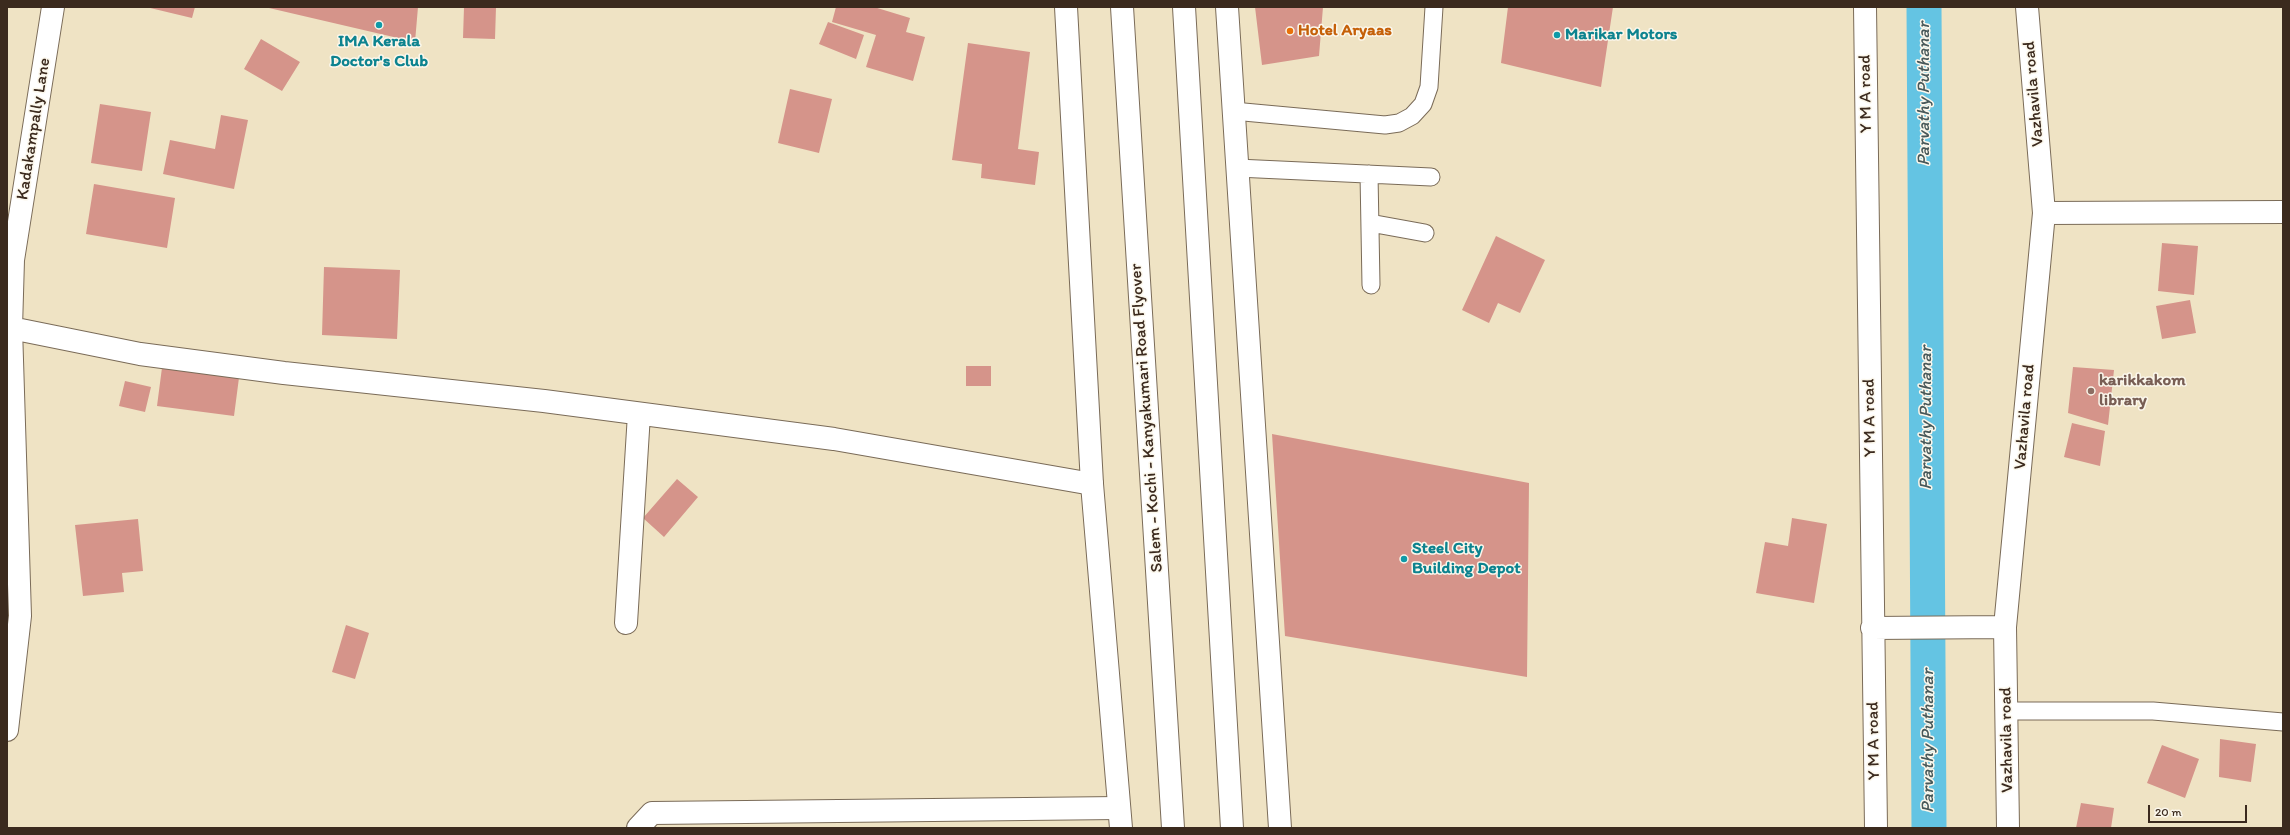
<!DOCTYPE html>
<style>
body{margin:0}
#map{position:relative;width:2290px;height:835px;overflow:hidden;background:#efe3c4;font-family:Itim,sans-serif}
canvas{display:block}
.frame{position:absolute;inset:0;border:8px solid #3b2a1e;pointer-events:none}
.scale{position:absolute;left:2148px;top:805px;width:99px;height:18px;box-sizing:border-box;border:2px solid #3b2a1e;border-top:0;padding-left:5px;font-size:12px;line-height:14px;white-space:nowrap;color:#3b2a1e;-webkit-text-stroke:3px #fbf7ec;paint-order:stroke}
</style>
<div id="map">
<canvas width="2290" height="835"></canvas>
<div class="frame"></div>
<div class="scale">20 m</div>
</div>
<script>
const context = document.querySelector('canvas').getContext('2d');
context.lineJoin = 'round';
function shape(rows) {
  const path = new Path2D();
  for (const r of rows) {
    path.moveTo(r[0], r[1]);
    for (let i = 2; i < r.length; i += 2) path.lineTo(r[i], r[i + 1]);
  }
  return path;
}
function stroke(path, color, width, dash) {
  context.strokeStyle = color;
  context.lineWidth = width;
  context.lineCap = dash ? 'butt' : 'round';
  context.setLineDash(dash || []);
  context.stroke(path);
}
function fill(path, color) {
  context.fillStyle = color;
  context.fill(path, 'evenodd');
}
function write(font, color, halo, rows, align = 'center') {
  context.font = font + ' Itim,sans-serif';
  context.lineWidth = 3;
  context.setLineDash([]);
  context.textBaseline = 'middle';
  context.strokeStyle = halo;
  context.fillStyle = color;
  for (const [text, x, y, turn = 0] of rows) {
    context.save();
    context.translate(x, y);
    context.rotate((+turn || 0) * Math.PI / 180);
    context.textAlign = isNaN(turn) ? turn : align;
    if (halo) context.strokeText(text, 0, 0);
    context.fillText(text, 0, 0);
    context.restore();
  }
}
const canal = shape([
 [1924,7,1929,828]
]);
const building = shape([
 [146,7,195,7,192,18],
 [269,7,418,7,415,42,269,8],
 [464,7,496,7,495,39,463,38],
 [836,7,874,7,910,18,906,32,925,37,913,81,866,67,876,35,832,22],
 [1255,7,1323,7,1319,56,1262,65],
 [1508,7,1613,7,1601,87,1501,63],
 [828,22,864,35,856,59,819,44],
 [261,39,300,62,282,91,244,69],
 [968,43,1030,52,1018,149,1039,152,1035,185,981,178,982,164,952,160],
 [790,89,832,99,819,153,778,143],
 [100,104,151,112,142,171,91,163],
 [221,115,248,120,234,189,163,174,170,140,215,149],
 [94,184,175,198,167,248,86,234],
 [1496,236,1545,260,1520,313,1498,303,1489,323,1462,310],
 [2162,243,2198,246,2194,295,2158,291],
 [324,267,400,270,397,339,322,335],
 [2190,300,2196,333,2162,339,2156,306],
 [163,360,240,370,234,416,157,406],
 [966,366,991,366,991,386,966,386],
 [2073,367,2114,370,2108,425,2068,413],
 [125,381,151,387,145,412,119,406],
 [2072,423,2105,431,2100,466,2064,457],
 [1272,434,1529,483,1527,677,1285,636],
 [677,479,698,497,664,537,643,518],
 [1792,518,1827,524,1814,603,1756,593,1765,542,1788,546],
 [138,519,143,571,122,573,124,592,83,596,75,525],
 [346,625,369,633,355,679,332,672],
 [2220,739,2256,744,2251,782,2219,777],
 [2162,745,2199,759,2185,798,2147,783],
 [2081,803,2114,808,2111,828,2076,828]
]);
const lane = shape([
 [1233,111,1385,125,1399,123,1412,116,1423,104,1429,87,1434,7],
 [1237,168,1431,177],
 [1369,174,1371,285],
 [1370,223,1425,233],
 [2006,711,2153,711,2283,722]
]);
const street = shape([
 [1865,7,1876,828],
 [2044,213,2283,212],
 [11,328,140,354,284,373,544,401,834,439,1092,484],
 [626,623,639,414],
 [1872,628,2005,627],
 [7,730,20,616,11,328,13,260,53,7],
 [638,828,652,813,1119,808],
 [2008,828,2005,627,2044,213,2027,7]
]);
const secondary = shape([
 [1066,7,1092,484,1121,828],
 [1227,7,1280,828]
]);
const highway = shape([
 [1122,7,1173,828],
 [1184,7,1232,828]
]);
const markers = [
 [379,25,4,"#0f9aa8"],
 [1290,31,4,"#e8710a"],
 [1557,35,4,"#0f9aa8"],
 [2091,391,4,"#8d6e63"],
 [1404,559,4,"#0f9aa8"]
];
const foodNames = [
 ["Hotel Aryaas",1298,31]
];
const cultureNames = [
 ["Marikar Motors",1565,35],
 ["IMA Kerala",379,42,"center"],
 ["Doctor's Club",379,62,"center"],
 ["Steel City",1412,549],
 ["Building Depot",1412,569]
];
const streetNames = [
 ["Y M A road",1866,94,-91],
 ["Vazhavila road",2034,94,-95],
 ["Kadakampally Lane",34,129,-81],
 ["Vazhavila road",2025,417,-85],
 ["Salem - Kochi - Kanyakumari Road Flyover",1147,418,-94],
 ["Y M A road",1870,418,-91],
 ["Vazhavila road",2007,740,-91],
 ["Y M A road",1874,741,-91]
];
const educationNames = [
 ["karikkakom",2099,381],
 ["library",2099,401]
];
const waterNames = [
 ["Parvathy Puthanar",1924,94,-90],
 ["Parvathy Puthanar",1926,418,-90],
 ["Parvathy Puthanar",1928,741,-90]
];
stroke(canal, '#64c4e3', 35);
fill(building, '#d5948a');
stroke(lane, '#7a6b58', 19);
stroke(street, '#7a6b58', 24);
stroke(secondary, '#7a6b58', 24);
stroke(highway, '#7a6b58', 24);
stroke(lane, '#fff', 17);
stroke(street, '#fff', 22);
stroke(secondary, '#fff', 22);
stroke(highway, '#fff', 22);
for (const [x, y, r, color] of markers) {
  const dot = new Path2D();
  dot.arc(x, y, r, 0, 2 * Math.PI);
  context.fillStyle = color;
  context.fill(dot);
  stroke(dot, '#fbf7ec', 1.5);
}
write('bold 17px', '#c56008', '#fbf7ec', foodNames, 'left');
write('bold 17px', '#0d838f', '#fbf7ec', cultureNames, 'left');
write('17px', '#3b2a1e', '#fbf7ec', streetNames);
write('bold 17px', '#785e54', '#fbf7ec', educationNames, 'left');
write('italic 18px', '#475859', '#fbf7ec', waterNames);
</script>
